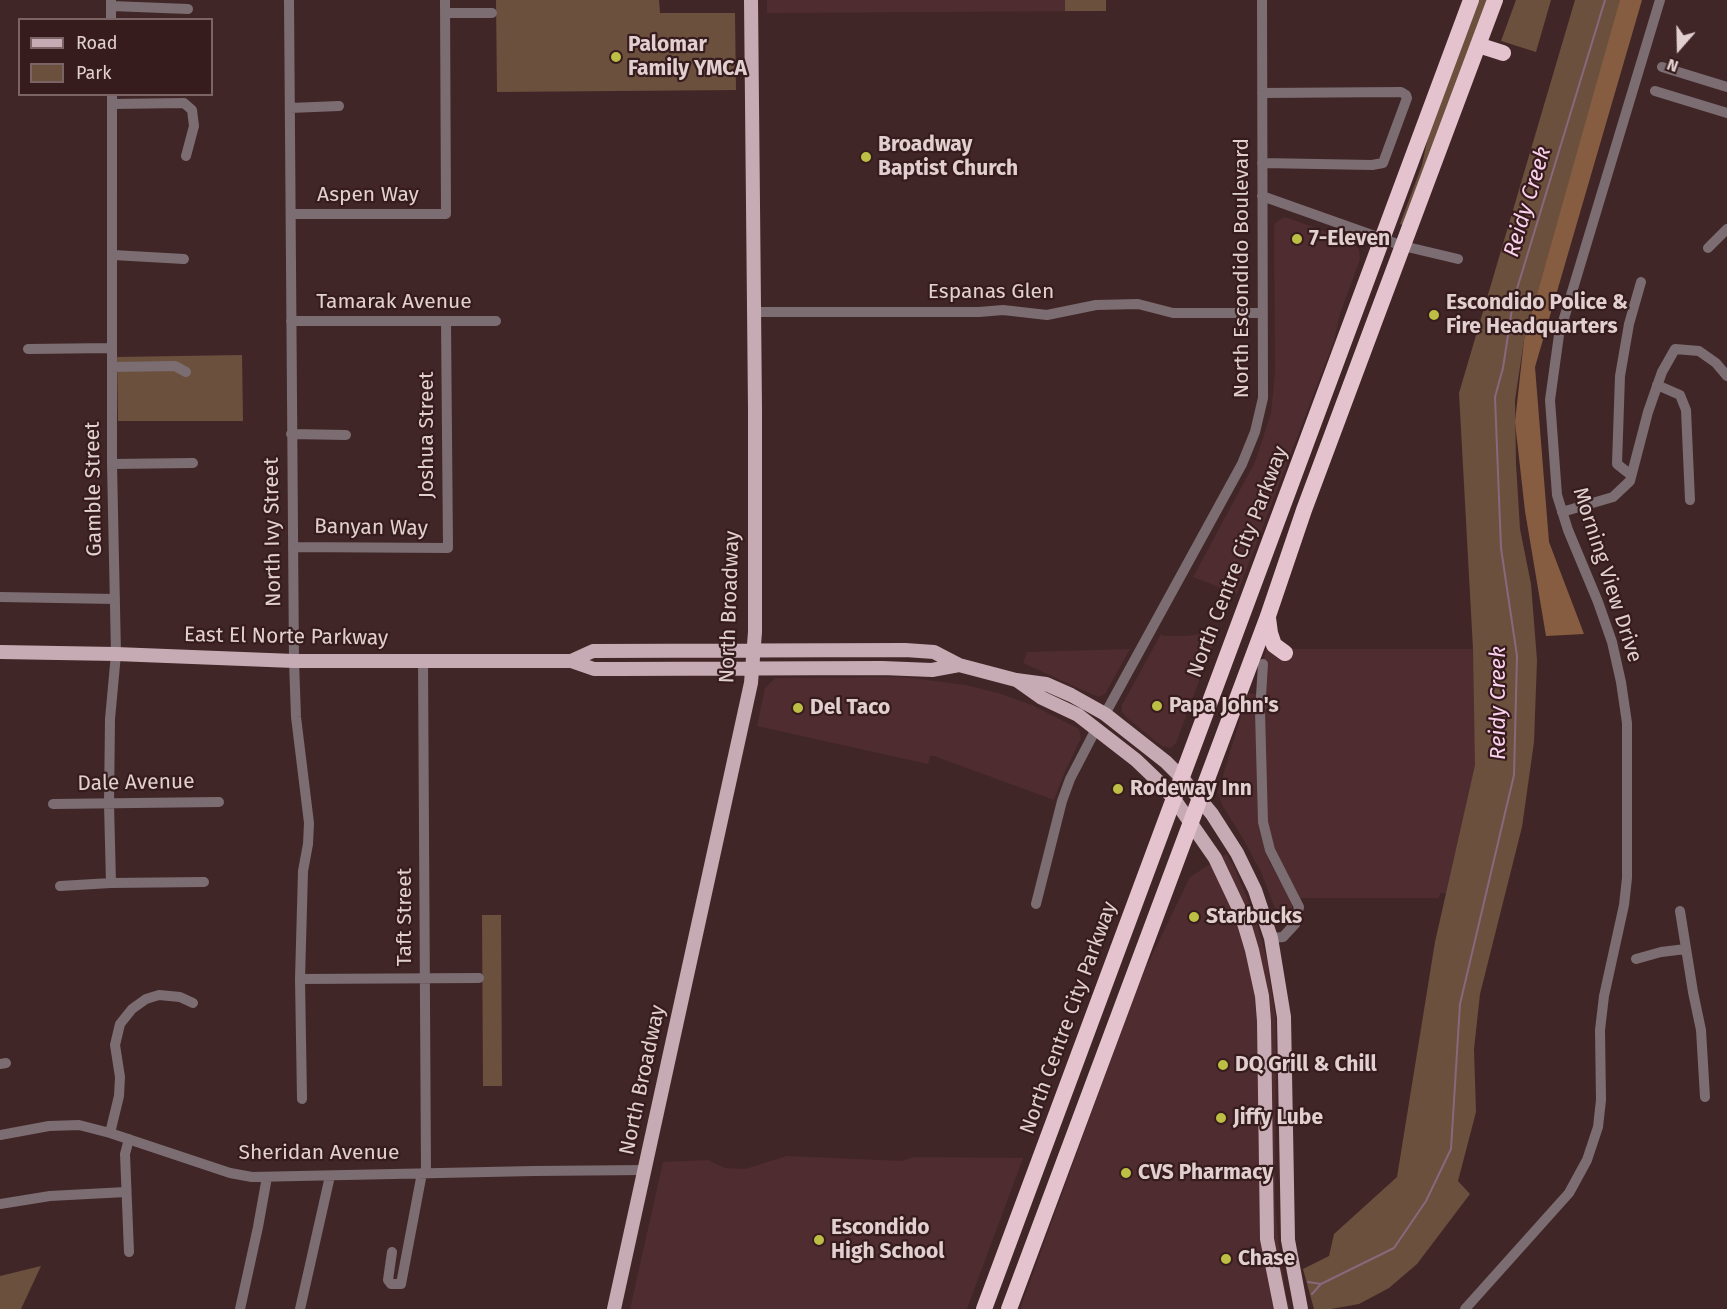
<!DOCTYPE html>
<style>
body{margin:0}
#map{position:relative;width:1727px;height:1309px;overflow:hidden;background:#412628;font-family:"Fira Sans",sans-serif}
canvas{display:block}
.legend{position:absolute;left:18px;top:18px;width:195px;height:78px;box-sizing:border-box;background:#371c1e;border:2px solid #7b6465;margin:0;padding:8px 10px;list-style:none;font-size:18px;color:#e2d0d0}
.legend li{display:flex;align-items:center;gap:12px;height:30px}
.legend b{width:30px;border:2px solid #7b6465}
.north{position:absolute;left:1649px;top:18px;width:60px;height:60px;-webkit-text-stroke:4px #371c1e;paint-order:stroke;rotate:200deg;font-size:16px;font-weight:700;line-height:24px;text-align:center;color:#e2d0d0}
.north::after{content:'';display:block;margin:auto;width:21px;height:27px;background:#e2d0d0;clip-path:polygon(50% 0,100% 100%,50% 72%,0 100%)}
</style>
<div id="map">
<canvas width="1727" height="1309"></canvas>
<ul class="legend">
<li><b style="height:8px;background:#c7abb4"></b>Road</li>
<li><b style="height:16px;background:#6b503e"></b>Park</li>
</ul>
<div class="north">N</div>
</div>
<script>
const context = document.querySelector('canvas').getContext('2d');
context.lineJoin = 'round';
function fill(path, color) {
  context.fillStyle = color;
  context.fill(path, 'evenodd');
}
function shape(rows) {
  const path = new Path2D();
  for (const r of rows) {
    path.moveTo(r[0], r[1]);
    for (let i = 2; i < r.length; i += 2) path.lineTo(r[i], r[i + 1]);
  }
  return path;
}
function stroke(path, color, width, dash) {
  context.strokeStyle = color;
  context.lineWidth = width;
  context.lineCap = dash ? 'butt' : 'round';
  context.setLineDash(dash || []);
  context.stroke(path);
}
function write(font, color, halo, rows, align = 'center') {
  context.font = font + ' "Fira Sans",sans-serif';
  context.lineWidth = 4.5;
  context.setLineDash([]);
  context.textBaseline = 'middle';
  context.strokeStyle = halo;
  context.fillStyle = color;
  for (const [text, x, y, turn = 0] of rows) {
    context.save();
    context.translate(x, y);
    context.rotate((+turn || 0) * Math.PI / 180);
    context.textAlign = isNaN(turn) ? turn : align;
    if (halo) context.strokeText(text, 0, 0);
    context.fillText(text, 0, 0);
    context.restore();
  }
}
const built = shape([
 [767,0,1106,0,1106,11,767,13],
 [1285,217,1352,241,1359,250,1360,259,1340,314,1334,341,1237,594,1193,577,1255,462,1271,413,1275,372,1274,226,1276,222],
 [1220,632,1209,654,1176,743,1171,748,1162,746,1126,717,1122,712,1122,705,1161,634,1164,636,1185,636],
 [1130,649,1105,694,1098,697,1023,663,1027,652],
 [1266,649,1473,649,1479,706,1475,765,1448,893,1441,893,1438,898,1295,898,1263,822,1263,664],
 [903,677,966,685,998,693,1032,705,1079,729,1081,738,1063,776,1054,800,934,756,930,756,928,764,757,726,765,688,775,678],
 [1248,693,1256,694,1258,821,1269,861,1292,902,1292,912,1286,917,1276,911,1261,872,1242,837,1222,805,1218,792],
 [1226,854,1234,867,1255,917,1267,960,1272,995,1276,1020,1275,1205,1278,1239,1286,1296,1290,1309,1020,1309,1139,982,1190,877],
 [787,1156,902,1161,914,1157,1023,1158,967,1309,630,1309,663,1162,708,1160,725,1168,745,1169]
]);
const green = shape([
 [496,0,659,0,660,13,735,13,736,90,497,92],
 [1065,0,1106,0,1106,11,1065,11],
 [1478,0,1488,0,1403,225,1400,224,1422,165,1429,132],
 [1516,0,1551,0,1536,52,1501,41],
 [1575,0,1621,0,1524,340,1515,400,1516,464,1520,529,1531,584,1537,660,1534,742,1522,827,1480,994,1474,1049,1476,1112,1458,1181,1470,1194,1417,1264,1389,1288,1359,1304,1331,1309,1314,1309,1303,1269,1329,1256,1334,1234,1397,1177,1435,942,1475,765,1473,649,1459,393],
 [242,355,243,421,118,421,117,357],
 [482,915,501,915,502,1086,483,1086],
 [41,1266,21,1309,0,1309,0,1276]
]);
const forest = shape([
 [1620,0,1642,0,1535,367,1549,542,1584,634,1546,636,1525,511,1515,422,1524,340]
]);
const stream = shape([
 [1308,1282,1321,1284],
 [1312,1294,1321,1284,1394,1248,1426,1201,1451,1149,1460,1004,1514,775,1517,656,1501,548,1495,397,1503,368,1513,302,1605,0]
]);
const minor = shape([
 [111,0,111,20],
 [289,0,294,661,296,717,309,823,308,844,303,871,300,979,302,1099],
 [111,6,188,9],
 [445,13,492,13],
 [1662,67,1727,87],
 [1655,91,1727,113],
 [112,104,184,103,192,110,194,126,186,156],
 [290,108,339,106],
 [1262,163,1372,165,1383,163,1407,98,1406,95,1401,92,1262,93],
 [1262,196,1403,246,1458,259],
 [291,214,446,214,445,0],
 [1708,248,1727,229],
 [113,255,184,259],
 [754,312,979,312,1003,310,1047,315,1096,305,1138,304,1173,313,1262,313],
 [291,321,496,321],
 [28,349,112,348],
 [112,367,175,366,186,372],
 [1657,385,1680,395,1686,410,1690,500],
 [291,434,346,435],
 [112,464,193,463],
 [1631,475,1617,464,1620,376,1629,324,1641,282],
 [1562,512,1613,497,1630,481,1648,412,1662,372,1675,349,1699,351,1716,363,1727,376],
 [293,547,448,548,446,321],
 [0,597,115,599],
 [423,660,426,1173],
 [1263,664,1260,712,1263,822,1270,850,1299,907,1295,924,1283,937,1271,938],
 [1105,714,1242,464,1255,432,1263,398,1262,0],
 [53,804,219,802],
 [111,883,109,804,110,719,116,654,112,464,112,94],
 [60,886,111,883,204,882],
 [1036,904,1062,801,1070,779,1096,729],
 [1680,911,1693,992,1701,1030,1705,1097],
 [1636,959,1661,952,1686,949],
 [300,979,479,978],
 [0,1064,6,1063],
 [110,1133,119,1096,120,1077,115,1045,120,1024,132,1009,146,999,159,995,180,997,193,1003],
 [0,1135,49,1126,79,1125,110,1133,230,1173,252,1177,534,1171,646,1170],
 [0,1204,50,1196,126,1192],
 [129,1252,125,1154,129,1139],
 [392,1252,388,1280,391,1284,401,1284,422,1173],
 [240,1309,258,1227,267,1177],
 [300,1309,330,1176],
 [1465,1309,1569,1193,1587,1160,1598,1127,1601,1100,1600,1030,1604,996,1624,905,1627,878,1627,723,1621,682,1612,642,1598,602,1568,530,1557,495,1550,400,1559,335,1660,0]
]);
const major = shape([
 [0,652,116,654,294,661,571,661,594,669,620,669,882,668,932,670,959,665],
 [571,661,593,651,905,650,934,652,959,665,1016,680,1046,684,1071,695,1105,714,1166,762,1182,778,1212,814,1237,853,1255,890,1271,938,1284,1017,1288,1240,1301,1309],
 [1018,681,1042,698,1078,715,1136,760,1159,782,1174,799,1215,858,1241,913,1252,950,1262,996,1264,1021,1267,1239,1281,1309],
 [614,1309,751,683,755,632,755,409,751,0]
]);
const highway = shape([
 [1478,45,1503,53],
 [1268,618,1270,633,1274,645,1285,653],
 [984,1309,1471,0],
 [1009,1309,1268,616,1304,510,1375,320,1495,0]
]);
const markers = [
 [616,57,6,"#bcbf44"],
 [866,157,6,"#bcbf44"],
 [1297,239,6,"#bcbf44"],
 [1434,315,6,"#bcbf44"],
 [1157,706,6,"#bcbf44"],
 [798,708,6,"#bcbf44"],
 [1118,789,6,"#bcbf44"],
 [1194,917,6,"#bcbf44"],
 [1223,1065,6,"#bcbf44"],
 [1221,1118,6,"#bcbf44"],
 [1126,1173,6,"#bcbf44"],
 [819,1240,6,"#bcbf44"],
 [1226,1259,6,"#bcbf44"]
];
const poiNames = [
 ["Palomar",628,45],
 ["Family YMCA",628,69],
 ["Broadway",878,145],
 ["Baptist Church",878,169],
 ["7-Eleven",1309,239],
 ["Escondido Police &",1446,303],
 ["Fire Headquarters",1446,327],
 ["Papa John's",1169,706],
 ["Del Taco",810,708],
 ["Rodeway Inn",1130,789],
 ["Starbucks",1206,917],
 ["DQ Grill & Chill",1235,1065],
 ["Jiffy Lube",1233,1118],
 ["CVS Pharmacy",1138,1173],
 ["Escondido",831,1228],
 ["High School",831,1252],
 ["Chase",1238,1259]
];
const streetNames = [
 ["Aspen Way",368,195],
 ["North Escondido Boulevard",1242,268,-90],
 ["Espanas Glen",991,292],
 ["Tamarak Avenue",394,302],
 ["Joshua Street",427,435,-90],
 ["Gamble Street",94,489,-91],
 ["Banyan Way",371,528,1],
 ["North Ivy Street",273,532,-91],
 ["North Centre City Parkway",1238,562,-69],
 ["Morning View Drive",1607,575,72],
 ["North Broadway",730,607,-88],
 ["East El Norte Parkway",286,637,1],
 ["Dale Avenue",136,783,-1],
 ["Taft Street",405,917,-90],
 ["North Centre City Parkway",1069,1018,-70],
 ["North Broadway",643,1080,-78],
 ["Sheridan Avenue",319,1153]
];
const waterNames = [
 ["Reidy Creek",1528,202,-73],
 ["Reidy Creek",1499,703,-90]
];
fill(built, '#4f2c2f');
fill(green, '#6b503e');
fill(forest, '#875d41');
stroke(stream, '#88687c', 2);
stroke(minor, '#7b6d72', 10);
stroke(major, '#c7abb4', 14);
stroke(highway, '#e5c3ce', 16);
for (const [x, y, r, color] of markers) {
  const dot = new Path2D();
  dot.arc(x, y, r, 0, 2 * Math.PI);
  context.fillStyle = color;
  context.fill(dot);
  stroke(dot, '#371c1e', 2);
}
write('bold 21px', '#e2d0d0', '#371c1e', poiNames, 'left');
write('21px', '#e2d0d0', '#371c1e', streetNames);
write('italic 22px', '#fbd1ee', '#371c1e', waterNames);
</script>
